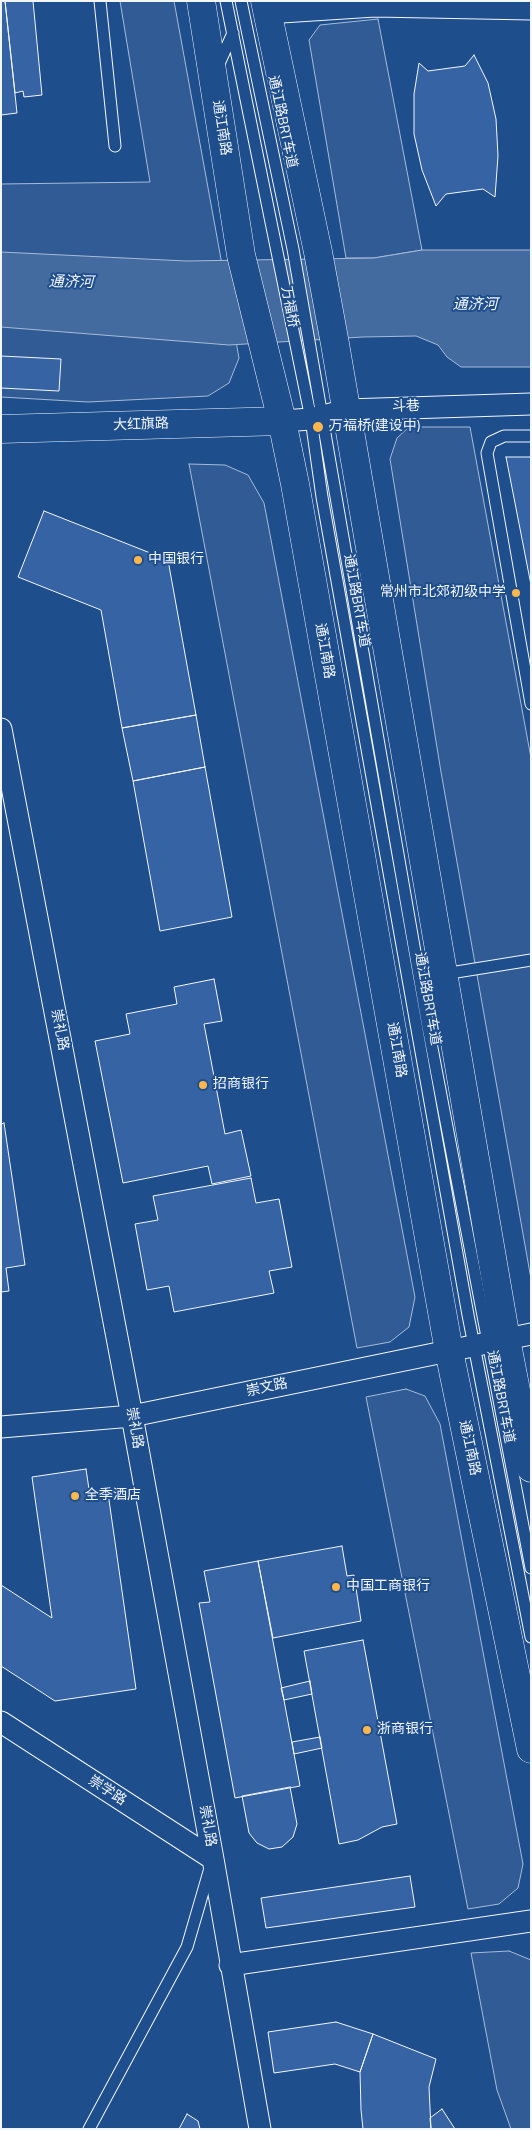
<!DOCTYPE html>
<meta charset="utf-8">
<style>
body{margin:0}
#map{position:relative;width:532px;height:2130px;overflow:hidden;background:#1f4e8c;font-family:"Titillium Web",sans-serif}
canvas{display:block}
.frame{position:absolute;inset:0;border:2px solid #f2f6ff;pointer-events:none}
</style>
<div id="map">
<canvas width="532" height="2130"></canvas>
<div class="frame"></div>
</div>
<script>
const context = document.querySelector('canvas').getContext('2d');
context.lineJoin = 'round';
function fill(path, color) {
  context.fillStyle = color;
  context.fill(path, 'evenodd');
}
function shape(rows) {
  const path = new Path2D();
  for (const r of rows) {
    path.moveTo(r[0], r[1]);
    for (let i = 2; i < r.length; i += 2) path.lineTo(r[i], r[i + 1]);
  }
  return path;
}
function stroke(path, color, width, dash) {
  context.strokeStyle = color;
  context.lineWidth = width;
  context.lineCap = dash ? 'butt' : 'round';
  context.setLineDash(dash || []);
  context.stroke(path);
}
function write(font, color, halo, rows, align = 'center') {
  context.font = font + ' "Titillium Web","Noto Sans SC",sans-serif';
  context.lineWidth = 4;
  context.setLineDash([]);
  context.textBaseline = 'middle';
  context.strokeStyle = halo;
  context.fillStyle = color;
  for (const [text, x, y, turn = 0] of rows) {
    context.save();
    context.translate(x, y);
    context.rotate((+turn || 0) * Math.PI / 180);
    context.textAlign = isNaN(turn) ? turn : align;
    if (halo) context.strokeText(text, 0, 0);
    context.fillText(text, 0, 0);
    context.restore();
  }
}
const built = shape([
 [120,1,174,1,239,358,229,383,208,396,88,402,1,397,1,184,150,182,120,1],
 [378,19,422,250,374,258,346,258,309,40,320,25,378,19],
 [409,427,470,427,531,758,531,1279,441,772,390,459,397,438,409,427],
 [189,464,225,465,248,475,264,503,415,1297,409,1327,390,1342,357,1348,189,464],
 [406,1389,425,1396,440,1424,523,1864,518,1888,499,1904,468,1909,366,1397,406,1389],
 [509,1951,531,1960,531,2129,511,2129,497,2090,471,1953,509,1951]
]);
const water = shape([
 [422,250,531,250,531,367,461,367,447,357,438,345,416,336,363,337,229,345,1,327,1,252,186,261,374,258,422,250]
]);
const building = shape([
 [1,1,5,1,17,113,1,115,1,1],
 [5,1,33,1,42,95,24,97,23,91,15,93,5,1],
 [474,55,488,83,496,119,498,156,495,197,483,189,446,194,436,206,422,170,414,134,414,94,419,63,428,71,465,66,474,55],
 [1,356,61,359,59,391,1,388,1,356],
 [506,457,531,457,531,585,506,457],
 [44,511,168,560,196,715,122,728,101,610,18,577,44,511],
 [196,715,205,767,133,781,122,728,196,715],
 [205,767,232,917,160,931,133,781,205,767],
 [214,979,222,1021,204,1024,225,1134,241,1130,251,1176,212,1184,208,1166,123,1183,95,1041,130,1034,126,1014,177,1004,174,987,214,979],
 [4,1123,25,1265,6,1268,9,1291,1,1292,1,1124,4,1123],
 [251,1178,256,1203,279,1199,292,1267,269,1271,274,1293,174,1312,169,1286,147,1290,135,1224,158,1220,153,1196,251,1178],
 [86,1469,90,1496,108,1493,136,1689,55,1701,1,1666,1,1585,52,1618,32,1477,86,1469],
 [342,1546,347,1576,354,1575,361,1621,273,1638,258,1561,342,1546],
 [258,1561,300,1786,235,1798,199,1603,210,1602,204,1571,258,1561],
 [363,1640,397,1824,382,1827,358,1840,339,1844,304,1651,363,1640],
 [310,1681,312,1694,284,1700,281,1688,310,1681],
 [320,1737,322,1748,294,1754,292,1742,320,1737],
 [290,1787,297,1824,293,1837,282,1847,269,1849,257,1843,249,1833,242,1796,290,1787],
 [410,1876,415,1907,266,1928,261,1898,410,1876],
 [336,2022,373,2034,360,2072,335,2064,274,2073,268,2032,336,2022],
 [373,2034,436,2059,429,2087,431,2129,363,2129,361,2110,360,2072,373,2034],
 [442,2109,455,2129,431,2129,430,2118,442,2109],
 [187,2114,198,2121,200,2129,179,2129,187,2114]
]);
const lane = shape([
 [100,1,115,146],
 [226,1,311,419,322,497,468,1315,531,1637],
 [241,1,293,249,428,1027,531,1568],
 [217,68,233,33],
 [531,436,504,436,491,442,487,453,531,704],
 [444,974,531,960],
 [89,2129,187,1947,210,1868]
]);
const street = shape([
 [266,13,375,6,531,9],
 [282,421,311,419,347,410,531,404],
 [1,729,132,1416,213,1859,260,2129],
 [1,1427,132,1416,531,1334],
 [1,1722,213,1859],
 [230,1965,531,1921]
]);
const secondary = shape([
 [1,429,282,421]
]);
const primary = shape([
 [201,1,241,255,282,421,295,484,449,1351,531,1749],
 [265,1,318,252,335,344,506,1339,531,1468]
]);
const markers = [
 [318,427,6,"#ffb74d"],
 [138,560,5,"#ffb74d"],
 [516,593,5,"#ffb74d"],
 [203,1085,5,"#ffb74d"],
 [75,1496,5,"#ffb74d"],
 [336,1587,5,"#ffb74d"],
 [367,1730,5,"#ffb74d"]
];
const streetNames = [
 ["通江路BRT车道",282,122,78],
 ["通江南路",221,128,81],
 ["万福桥",289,307,79],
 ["斗巷",406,407,-2],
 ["大红旗路",141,425,-2],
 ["通江路BRT车道",356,601,80],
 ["通江南路",324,651,80],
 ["通江路BRT车道",427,999,80],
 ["崇礼路",59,1030,79],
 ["通江南路",396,1050,80],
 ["崇文路",267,1388,-12],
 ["通江路BRT车道",500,1397,79],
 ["崇礼路",134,1428,80],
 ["通江南路",469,1448,78],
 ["崇学路",107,1791,33],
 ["崇礼路",207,1826,80]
];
const poiNames = [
 ["万福桥(建设中)",329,427],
 ["中国银行",148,560],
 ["常州市北郊初级中学",506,593,"right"],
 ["招商银行",213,1085],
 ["全季酒店",85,1496],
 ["中国工商银行",346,1587],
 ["浙商银行",377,1730]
];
const waterNames = [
 ["通济河",71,283,1],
 ["通济河",475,305]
];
fill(built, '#305b95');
stroke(built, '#a8bbd7', 1);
fill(water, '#446ba0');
stroke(water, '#a8bbd7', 1);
fill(building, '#3563a3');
stroke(building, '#f2f6ff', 1);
stroke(lane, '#f2f6ff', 13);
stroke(street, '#f2f6ff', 23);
stroke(secondary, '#f2f6ff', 29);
stroke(primary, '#f2f6ff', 29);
stroke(lane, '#1f4e8c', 11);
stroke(street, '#1f4e8c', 21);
stroke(secondary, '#1f4e8c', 28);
stroke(primary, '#1f4e8c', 28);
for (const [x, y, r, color] of markers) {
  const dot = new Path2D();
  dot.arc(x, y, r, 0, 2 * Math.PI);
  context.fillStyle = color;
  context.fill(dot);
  stroke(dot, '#1f4e8c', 2);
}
write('14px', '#f2f6ff', '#1f4e8c', streetNames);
write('14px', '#f2f6ff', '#1f4e8c', poiNames, 'left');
write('italic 15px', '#f2f6ff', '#1f4e8c', waterNames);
</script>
